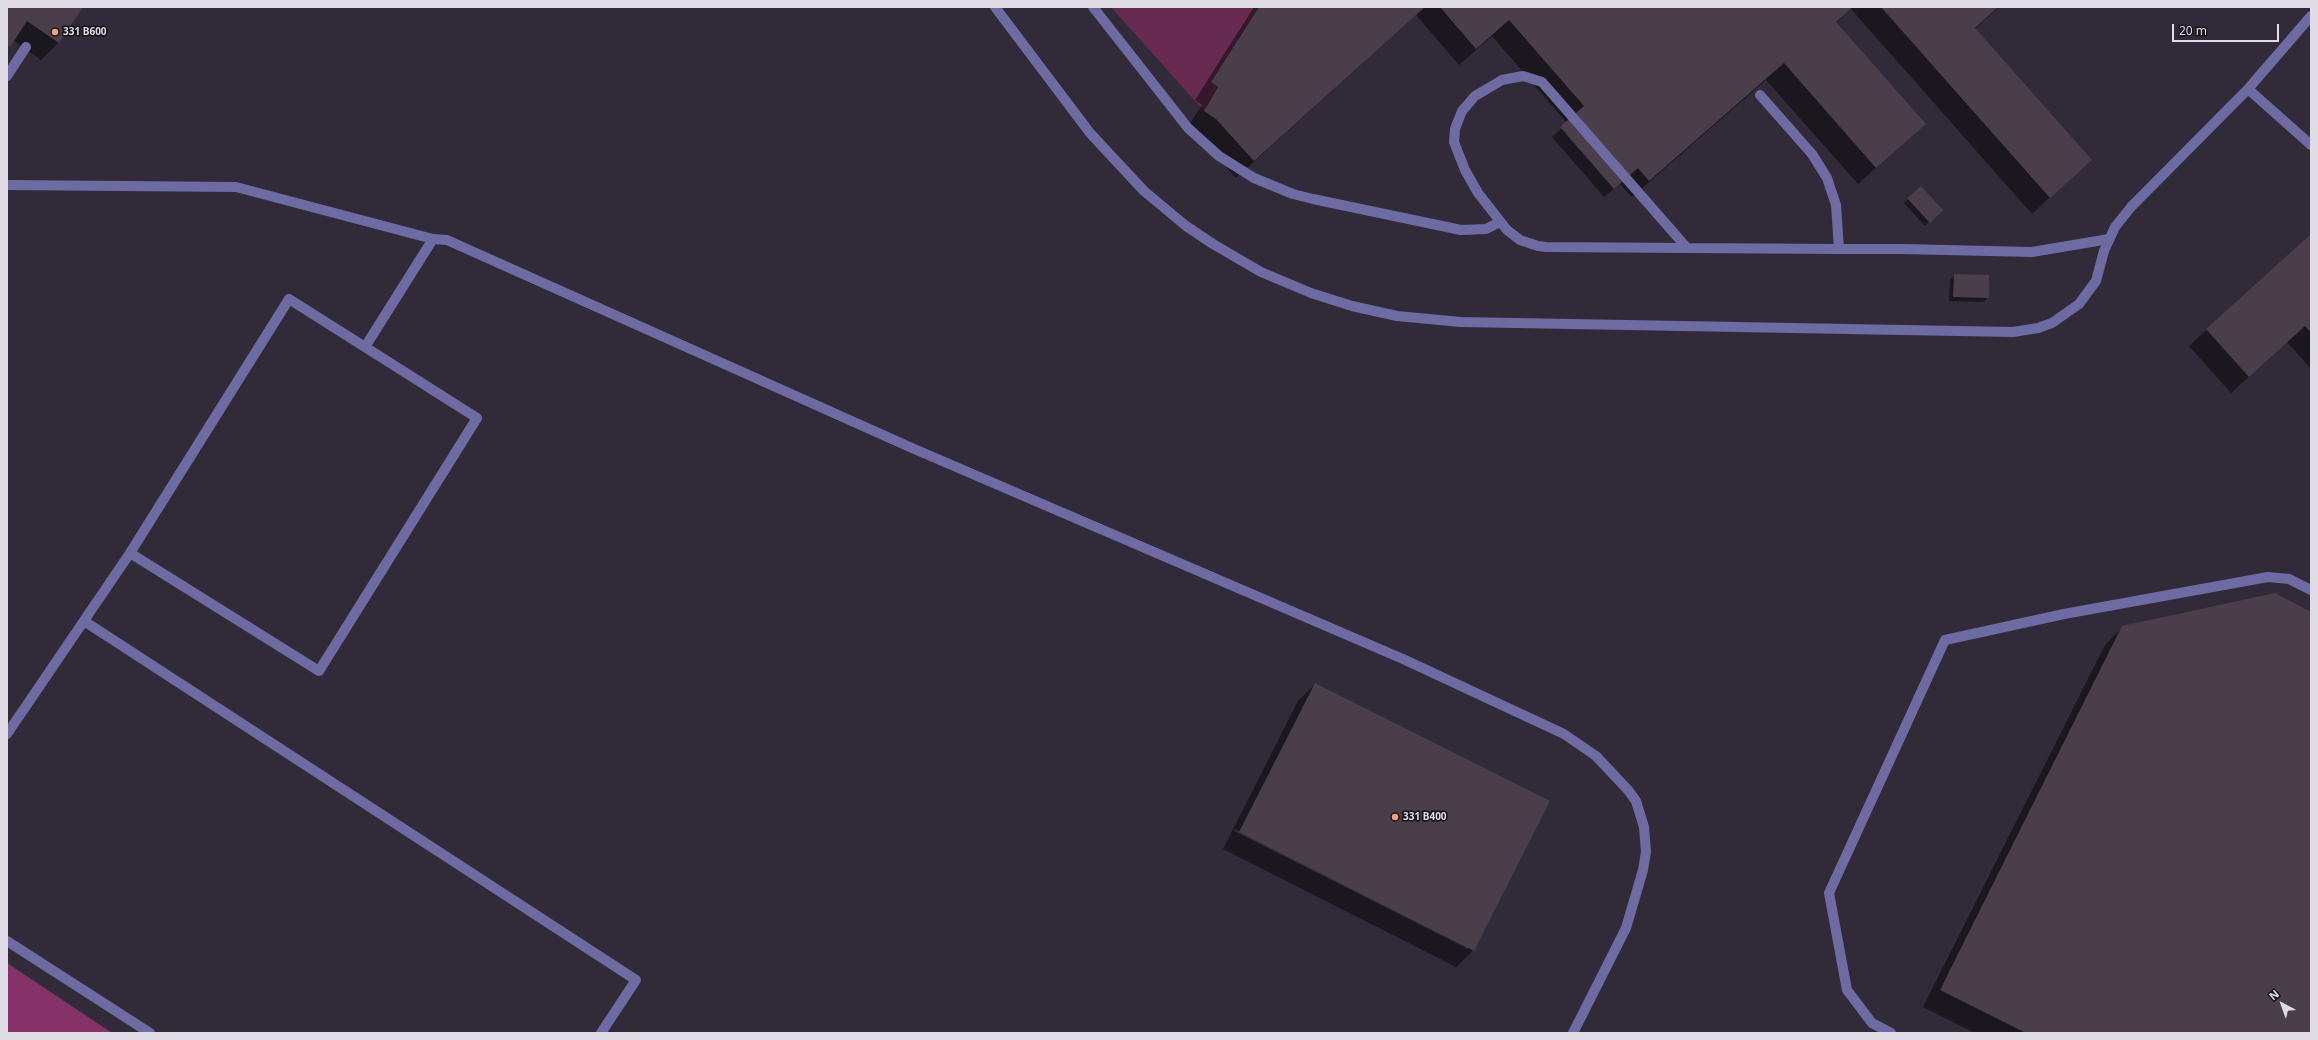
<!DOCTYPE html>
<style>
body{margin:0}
#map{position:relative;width:2318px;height:1040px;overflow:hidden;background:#312b39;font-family:"Noto Sans",sans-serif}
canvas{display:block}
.frame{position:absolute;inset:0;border:8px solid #dfdce5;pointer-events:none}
.north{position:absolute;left:2262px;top:984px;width:40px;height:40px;-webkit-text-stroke:3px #18151b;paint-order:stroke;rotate:319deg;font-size:11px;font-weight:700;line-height:16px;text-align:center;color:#dfdce5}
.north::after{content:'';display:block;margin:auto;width:14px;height:18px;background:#dfdce5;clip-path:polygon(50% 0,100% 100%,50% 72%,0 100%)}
.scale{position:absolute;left:2172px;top:24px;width:107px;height:18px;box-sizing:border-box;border:2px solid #dfdce5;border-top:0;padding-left:5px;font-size:12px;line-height:14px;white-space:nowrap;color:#dfdce5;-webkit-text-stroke:3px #18151b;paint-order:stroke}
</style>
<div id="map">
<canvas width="2318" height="1040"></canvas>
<div class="frame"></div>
<div class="north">N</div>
<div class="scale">20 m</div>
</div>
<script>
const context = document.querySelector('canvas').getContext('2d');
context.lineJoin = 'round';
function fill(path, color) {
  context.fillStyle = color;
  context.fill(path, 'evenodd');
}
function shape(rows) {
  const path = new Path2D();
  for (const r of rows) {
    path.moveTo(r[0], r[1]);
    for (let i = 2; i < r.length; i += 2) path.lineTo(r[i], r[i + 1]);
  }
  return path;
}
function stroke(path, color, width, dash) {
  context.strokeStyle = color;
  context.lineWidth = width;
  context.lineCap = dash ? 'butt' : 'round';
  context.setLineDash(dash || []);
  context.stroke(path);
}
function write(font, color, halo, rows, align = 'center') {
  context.font = font + ' "Noto Sans",sans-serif';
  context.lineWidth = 3.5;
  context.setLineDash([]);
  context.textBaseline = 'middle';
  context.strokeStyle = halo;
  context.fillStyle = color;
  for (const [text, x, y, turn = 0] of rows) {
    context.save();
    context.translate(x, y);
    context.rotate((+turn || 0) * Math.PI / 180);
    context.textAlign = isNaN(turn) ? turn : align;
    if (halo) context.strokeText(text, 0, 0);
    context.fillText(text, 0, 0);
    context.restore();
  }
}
const green = shape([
 [1111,7,1259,7,1211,82,1218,87,1204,111]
]);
const forest = shape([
 [7,963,112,1033,7,1033]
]);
const shadow = shape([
 [7,7,82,7,58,43,41,60,13,40,7,48],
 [1254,7,1999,7,1975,29,2090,160,2032,214,1851,9,1836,23,1925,124,1858,184,1766,80,1632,197,1620,184,1604,197,1552,137,1567,123,1492,36,1459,65,1416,15,1236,178,1199,136,1187,128,1202,105,1195,100],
 [1921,187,1941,210,1925,226,1904,203],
 [2311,235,2311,369,2287,342,2231,393,2189,346],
 [1955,275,1988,298,1983,302,1949,301,1950,280],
 [2311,613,2311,1033,1975,1033,1923,1007,2105,645,2123,627],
 [1315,684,1474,950,1456,967,1223,849,1298,701],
 [1235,829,1468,947,1468,949,1234,831]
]);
const building = shape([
 [7,7,83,7,59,43,27,21,10,47,7,45],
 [1259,7,1425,7,1254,161,1216,119,1204,111,1218,87,1211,82],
 [1440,7,1853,7,1836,22,1926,124,1876,168,1784,63,1649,181,1638,168,1614,189,1560,127,1584,106,1509,20,1476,49],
 [1881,7,1998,7,1975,28,2092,160,2050,198],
 [1921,186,1943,210,1930,223,1907,198],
 [2311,234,2311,333,2305,326,2249,377,2206,329],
 [1954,274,1989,275,1989,298,1953,297],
 [2275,593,2311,612,2311,1033,2026,1033,1940,990,2122,626],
 [1315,683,1550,801,1474,951,1239,832]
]);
const minor = shape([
 [995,7,1090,133,1144,191,1186,226,1213,244,1261,272,1311,293,1352,306,1397,316,1461,322,2013,332,2038,328,2052,323,2079,304,2096,281,2104,251,2115,227,2131,207,2248,89,2311,16],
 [1093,7,1188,128,1219,156,1254,178,1293,194,1313,199,1461,230,1486,229,1500,222],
 [7,76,26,47],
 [2248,89,2311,145],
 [1760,95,1812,154,1827,178,1836,205,1839,249],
 [7,185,236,187,433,239,447,240,912,448,1403,659,1564,734,1596,756,1628,790,1636,801,1644,827,1646,852,1643,870,1626,928,1573,1033],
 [1687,248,1542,82,1523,76,1502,80,1475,96,1462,111,1455,129,1454,142,1465,170,1478,193,1507,230,1520,240,1538,246,1546,247,1687,248,1839,249,1902,249,2032,252,2109,239],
 [365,347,289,299,130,553,319,671,477,418,365,347,433,239],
 [84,621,636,980,601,1033],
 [7,734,130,553],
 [7,941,150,1033],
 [1891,1033,1872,1023,1847,990,1829,893,1945,640,2064,614,2268,577,2289,579,2311,590]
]);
const markers = [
 [55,32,4,"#f2a081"],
 [1395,817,4,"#f2a081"]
];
const poiNames = [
 ["331 B600",63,32],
 ["331 B400",1403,817]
];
fill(green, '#672b51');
fill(forest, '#843268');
fill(shadow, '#0007');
fill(building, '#4a3e4a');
stroke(minor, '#6e6ba2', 10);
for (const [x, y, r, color] of markers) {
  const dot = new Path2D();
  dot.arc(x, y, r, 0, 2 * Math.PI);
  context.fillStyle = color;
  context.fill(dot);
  stroke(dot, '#18151b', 1.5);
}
write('bold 10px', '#dfdce5', '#18151b', poiNames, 'left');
</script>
